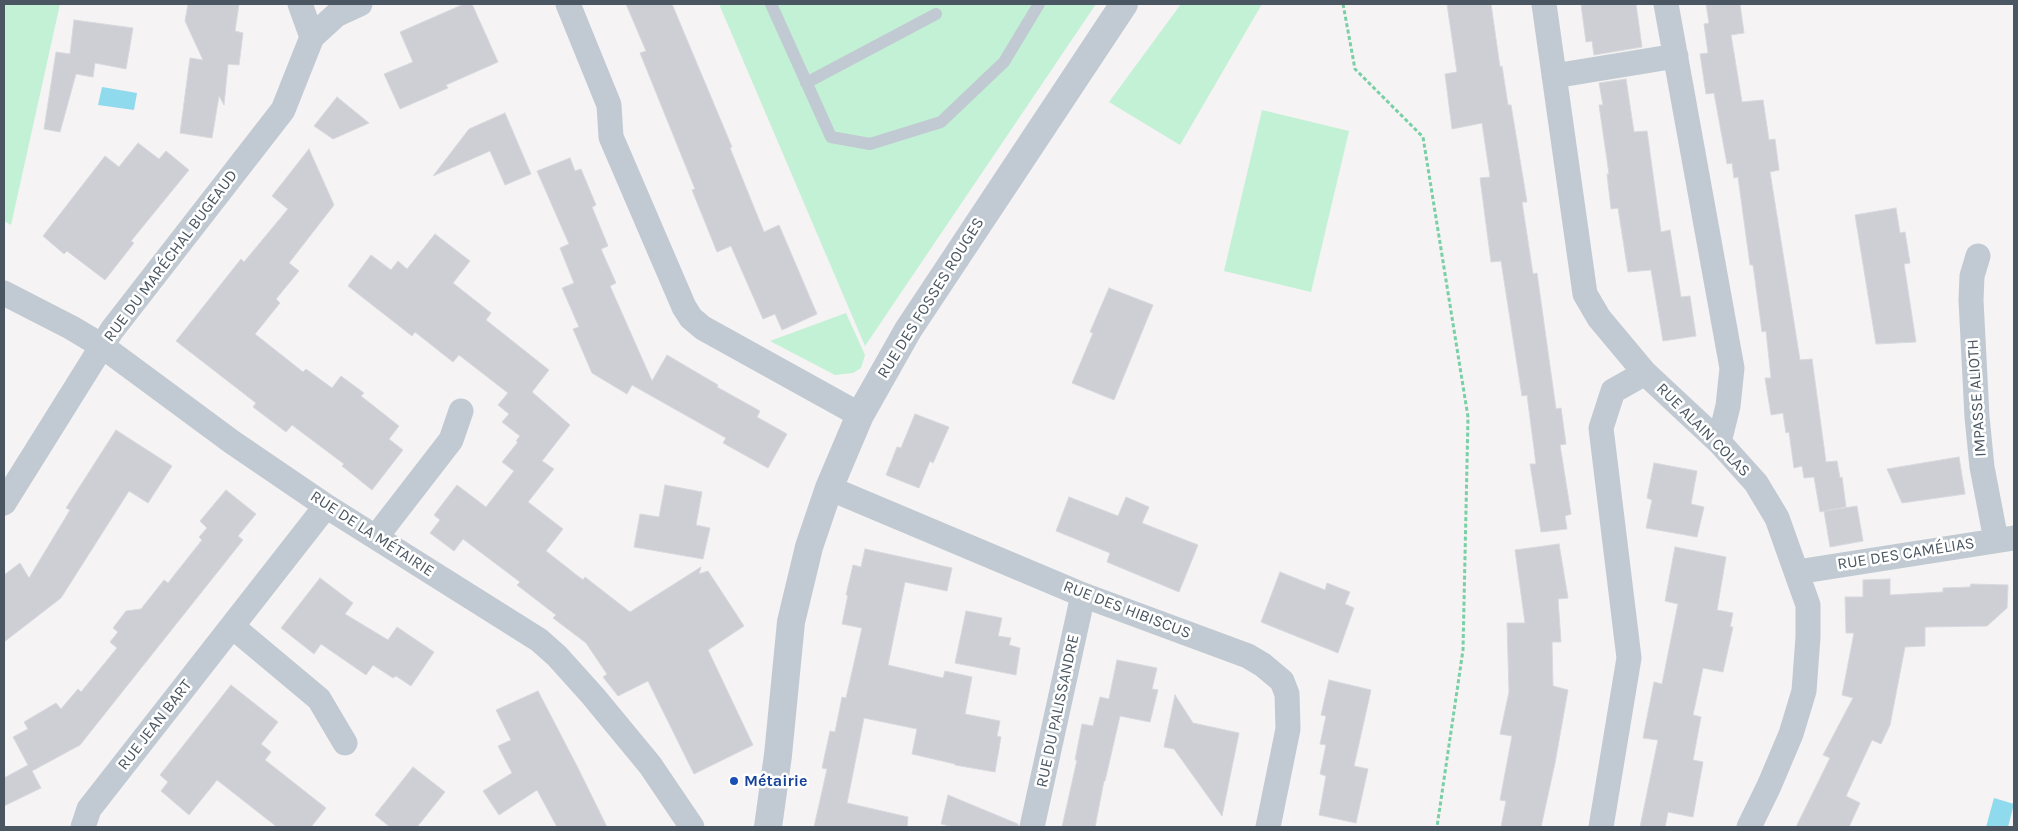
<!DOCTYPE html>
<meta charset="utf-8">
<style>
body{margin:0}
#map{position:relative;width:2018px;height:831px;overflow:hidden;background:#f5f3f3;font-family:Karla,sans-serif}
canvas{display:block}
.frame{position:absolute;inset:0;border:5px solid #4a5661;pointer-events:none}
</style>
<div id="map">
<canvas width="2018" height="831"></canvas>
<div class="frame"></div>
</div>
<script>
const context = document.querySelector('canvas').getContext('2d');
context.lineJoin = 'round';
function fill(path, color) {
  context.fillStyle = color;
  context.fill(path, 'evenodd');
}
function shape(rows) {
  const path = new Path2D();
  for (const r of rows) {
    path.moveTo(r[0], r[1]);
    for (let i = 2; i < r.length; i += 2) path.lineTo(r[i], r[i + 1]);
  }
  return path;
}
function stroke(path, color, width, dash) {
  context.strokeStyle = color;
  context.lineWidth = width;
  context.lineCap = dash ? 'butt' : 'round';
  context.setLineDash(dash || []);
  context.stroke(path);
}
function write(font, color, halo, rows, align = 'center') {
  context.font = font + ' Karla,sans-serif';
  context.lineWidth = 5;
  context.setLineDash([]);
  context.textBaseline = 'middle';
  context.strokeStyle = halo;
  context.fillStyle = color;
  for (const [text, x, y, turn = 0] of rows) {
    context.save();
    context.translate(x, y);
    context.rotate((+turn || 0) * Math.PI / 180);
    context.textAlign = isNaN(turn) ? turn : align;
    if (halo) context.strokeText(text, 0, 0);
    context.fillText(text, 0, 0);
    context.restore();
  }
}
const green = shape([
 [4,4,60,4,11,225,4,221],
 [719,4,1096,4,865,346],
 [1181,4,1262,4,1180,145,1109,102],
 [1262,110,1349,131,1311,292,1224,271],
 [846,313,865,355,861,368,853,373,835,375,770,341]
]);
const water = shape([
 [102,87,137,93,134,110,98,105],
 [1994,798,2014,804,2008,827,1986,827]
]);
const building = shape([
 [188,4,239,4,235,31,243,33,239,65,228,64,224,105,219,96,212,138,180,133,190,58,203,60,185,21,188,4],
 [464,4,472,4,498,62,446,85,448,88,400,109,384,74,413,62,400,32,464,4],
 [626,4,672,4,732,147,730,148,764,232,779,225,817,314,782,330,775,314,763,319,731,246,717,252,692,190,695,189,640,53,646,51,626,4],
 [1447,4,1491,4,1500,67,1502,66,1508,105,1511,105,1527,202,1522,202,1533,274,1537,273,1556,409,1561,408,1566,444,1560,445,1571,514,1565,516,1567,529,1541,532,1530,464,1536,464,1527,395,1522,396,1501,261,1491,262,1480,178,1490,177,1482,123,1452,129,1445,74,1457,72,1447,4],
 [1581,4,1636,4,1642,47,1594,55,1592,41,1586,42,1581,4],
 [1706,4,1740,4,1744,33,1731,35,1742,102,1763,100,1769,140,1775,139,1779,170,1770,172,1800,360,1812,359,1826,462,1837,461,1840,478,1842,477,1846,507,1825,511,1857,506,1863,541,1830,547,1824,511,1820,512,1814,477,1804,478,1802,466,1794,468,1789,432,1786,433,1783,413,1771,415,1765,378,1771,378,1766,331,1762,332,1753,265,1750,265,1738,177,1734,178,1732,163,1727,164,1714,93,1706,94,1700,54,1708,53,1704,24,1709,23,1706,4],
 [74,20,133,28,126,69,95,63,93,77,76,74,60,132,44,129,56,52,70,54,74,20],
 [1626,79,1634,132,1647,131,1661,232,1670,230,1681,297,1690,296,1696,336,1663,341,1651,270,1628,272,1618,208,1611,209,1607,174,1609,174,1599,105,1603,105,1599,83,1626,79],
 [337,97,369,123,333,139,314,126,337,97],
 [505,113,531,174,505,185,490,151,433,176,469,129,505,113],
 [138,143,159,159,166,151,189,170,131,241,134,243,105,280,67,251,64,254,43,236,105,156,119,167,138,143],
 [309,149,334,205,289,263,299,271,276,299,280,303,255,334,303,372,306,369,332,388,341,376,364,393,361,396,399,426,389,439,403,450,372,490,342,466,344,464,292,425,286,432,253,407,256,403,176,341,241,259,244,262,288,209,272,196,309,149],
 [570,158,575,171,581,169,596,205,592,207,608,246,601,249,616,283,610,286,652,381,667,355,718,385,717,387,760,411,757,417,787,434,768,468,723,443,726,438,632,385,627,394,592,373,573,329,579,327,562,288,574,283,560,248,569,244,537,171,570,158],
 [1896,208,1900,233,1905,232,1910,263,1904,264,1916,342,1876,344,1855,215,1896,208],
 [435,234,470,261,453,283,491,313,486,320,549,370,532,392,570,425,542,461,554,469,528,502,563,529,546,551,583,580,585,577,630,612,701,567,699,574,708,571,744,626,708,650,753,745,694,774,648,681,618,696,603,677,607,674,586,643,553,618,556,615,517,585,520,582,463,539,454,551,430,533,440,520,434,515,457,485,486,507,514,471,502,462,518,442,516,441,520,436,502,422,509,414,498,405,508,393,459,355,453,362,415,332,412,336,348,286,371,255,391,270,398,261,407,269,435,234],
 [1109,288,1153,305,1114,400,1072,383,1093,333,1090,332,1109,288],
 [915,414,949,427,933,463,930,461,919,488,886,475,897,447,901,448,915,414],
 [116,430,172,466,148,503,129,491,61,598,4,642,4,575,20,563,29,578,70,510,66,508,116,430],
 [1959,457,1965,494,1902,503,1887,469,1959,457],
 [1654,463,1697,471,1691,504,1704,507,1697,537,1646,528,1652,500,1647,498,1654,463],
 [665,485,702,492,696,525,710,528,703,559,634,547,640,514,659,517,665,485],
 [226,490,256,514,238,536,243,540,80,745,32,771,41,788,4,806,4,778,28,765,13,737,28,729,24,722,56,703,61,709,78,689,81,692,117,648,110,642,118,632,113,628,126,611,141,609,164,580,168,583,202,540,199,537,207,528,200,521,226,490],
 [1069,497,1118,516,1126,497,1149,507,1142,523,1198,545,1179,592,1107,562,1110,553,1056,531,1069,497],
 [1559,544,1568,598,1558,599,1561,642,1552,642,1553,686,1568,690,1555,763,1541,827,1501,827,1506,801,1500,800,1512,736,1500,734,1509,692,1507,623,1525,623,1515,550,1559,544],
 [1675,547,1726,557,1717,610,1733,613,1730,627,1733,627,1723,672,1703,668,1693,715,1701,717,1693,760,1703,762,1693,817,1668,812,1665,827,1640,827,1658,740,1643,738,1654,682,1662,684,1678,604,1665,601,1675,547],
 [865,549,952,568,947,591,905,582,888,665,943,678,945,671,972,677,965,714,1000,721,997,736,1001,737,995,772,955,765,955,764,912,754,917,729,864,718,847,803,908,817,907,827,814,827,827,769,822,768,830,731,835,732,842,697,846,698,862,628,842,624,848,595,846,595,853,565,861,567,865,549],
 [1280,572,1325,590,1327,583,1350,592,1345,604,1354,608,1338,653,1261,622,1280,572],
 [320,578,353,603,345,614,388,640,397,627,434,652,411,686,396,676,393,678,373,665,366,675,321,644,314,654,281,628,320,578],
 [1890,579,1890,595,1943,592,1943,588,1970,587,1971,584,2008,585,2007,608,1987,626,1925,627,1925,646,1905,647,1890,725,1881,744,1872,740,1846,796,1860,803,1849,827,1796,827,1830,758,1823,755,1853,698,1842,695,1854,633,1846,633,1845,597,1863,597,1863,580,1890,579],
 [966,611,1002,618,998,636,1011,638,1009,645,1020,648,1016,675,955,663,966,611],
 [1117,660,1157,668,1152,689,1158,690,1150,722,1120,716,1105,781,1104,781,1095,827,1062,827,1077,760,1075,760,1082,724,1093,726,1100,697,1109,699,1117,660],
 [1329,680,1371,690,1354,766,1368,769,1356,823,1319,815,1326,776,1320,774,1326,745,1320,744,1326,716,1321,715,1329,680],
 [231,685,278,722,261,744,271,752,265,760,326,808,311,827,277,827,217,780,189,815,161,791,168,782,160,775,231,685],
 [538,691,578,768,607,827,557,827,537,790,499,815,483,791,512,773,498,746,511,740,496,710,538,691],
 [1175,695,1193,723,1239,733,1222,816,1174,749,1164,747,1175,695],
 [413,767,445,792,417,827,390,827,375,815,413,767],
 [948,795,1018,824,1018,827,955,827,941,824,948,795]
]);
const path = shape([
 [1343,4,1355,69,1423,137,1468,417,1463,650,1437,827]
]);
const service = shape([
 [771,4,831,137,870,144,941,122,1004,62,1039,4],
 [806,83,936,14]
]);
const minor = shape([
 [568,4,609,105,611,137,684,307,691,318,703,328,860,415],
 [1544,4,1585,294,1599,318,1645,373,1719,442,1756,483,1777,518,1808,605,1808,637,1804,691,1791,734,1769,786,1749,827],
 [1666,4,1732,368,1728,406,1719,442],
 [312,37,336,15,360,4],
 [1554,76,1676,56],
 [1978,256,1972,276,1971,300,1977,417,1982,467,1996,540],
 [4,293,72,328,102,346,232,442,326,506,539,640,557,656,593,696,650,765,692,827],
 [829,488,1083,595,1248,656,1263,665,1282,681,1287,694,1288,729,1268,827],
 [4,503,112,330,283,110,312,37,300,4],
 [376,537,451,440,461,411],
 [1797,572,2014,538],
 [233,627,319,699,345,743],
 [83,827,89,809,326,506],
 [1032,827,1083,595],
 [1601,827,1629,658,1601,428,1613,391,1645,373]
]);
const tertiary = shape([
 [768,827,778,755,791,622,809,547,829,488,860,415,908,330,1124,4]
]);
const markers = [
 [734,781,5,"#1a4fb4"]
];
const streetNames = [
 ["RUE DU MARÉCHAL BUGEAUD",171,256,-53],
 ["RUE DES FOSSES ROUGES",931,298,-58],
 ["IMPASSE ALIOTH",1977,398,-94],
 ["RUE ALAIN COLAS",1703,430,45],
 ["RUE DE LA MÉTAIRIE",372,534,33],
 ["RUE DES CAMÉLIAS",1906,554,-9],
 ["RUE DES HIBISCUS",1127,610,21],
 ["RUE DU PALISSANDRE",1058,711,-78],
 ["RUE JEAN BART",155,725,-52]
];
const transitNames = [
 ["Métairie",744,781]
];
fill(green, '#c3f1d5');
fill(water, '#90daee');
fill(building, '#cdcfd5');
stroke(building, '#d7d9de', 1);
stroke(path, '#7ad0a6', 3, [4, 2.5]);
stroke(service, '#c1cad2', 12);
stroke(minor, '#c1cad2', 25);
stroke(tertiary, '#c1cad2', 28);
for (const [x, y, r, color] of markers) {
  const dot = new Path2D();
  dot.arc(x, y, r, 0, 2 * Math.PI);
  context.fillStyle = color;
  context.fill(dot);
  stroke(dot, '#fff', 2);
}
write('16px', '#4a5661', '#fff', streetNames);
write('bold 16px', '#164399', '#fff', transitNames, 'left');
</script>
